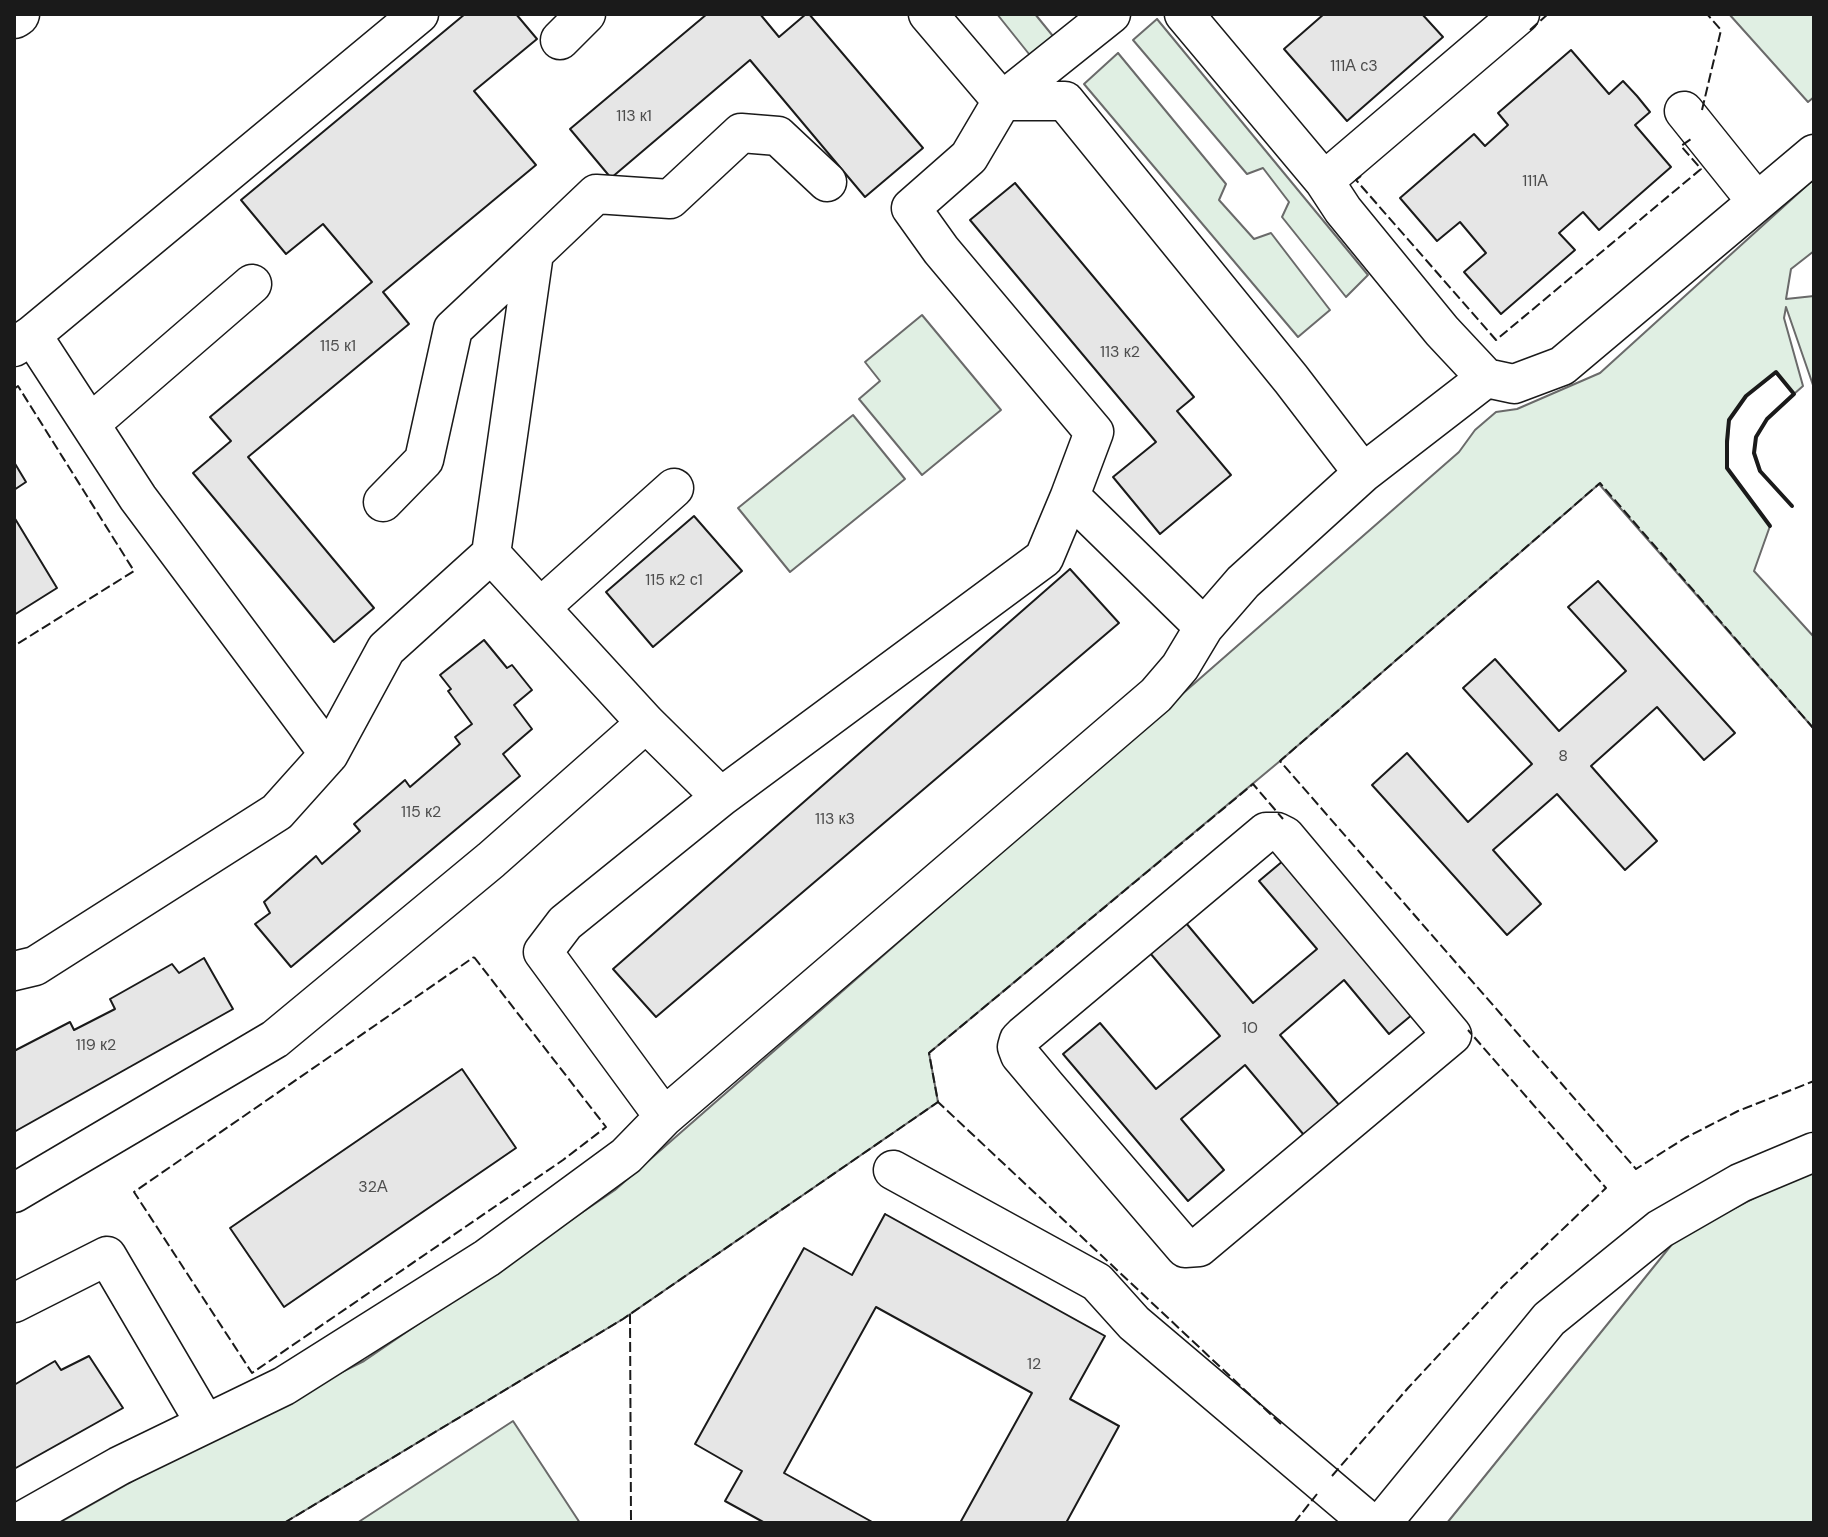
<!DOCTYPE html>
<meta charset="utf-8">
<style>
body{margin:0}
#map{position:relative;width:1828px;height:1537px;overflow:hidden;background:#fff;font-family:"DM Sans",sans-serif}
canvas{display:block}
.frame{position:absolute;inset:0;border:16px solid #1a1a1a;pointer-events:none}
</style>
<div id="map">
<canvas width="1828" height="1537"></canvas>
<div class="frame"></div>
</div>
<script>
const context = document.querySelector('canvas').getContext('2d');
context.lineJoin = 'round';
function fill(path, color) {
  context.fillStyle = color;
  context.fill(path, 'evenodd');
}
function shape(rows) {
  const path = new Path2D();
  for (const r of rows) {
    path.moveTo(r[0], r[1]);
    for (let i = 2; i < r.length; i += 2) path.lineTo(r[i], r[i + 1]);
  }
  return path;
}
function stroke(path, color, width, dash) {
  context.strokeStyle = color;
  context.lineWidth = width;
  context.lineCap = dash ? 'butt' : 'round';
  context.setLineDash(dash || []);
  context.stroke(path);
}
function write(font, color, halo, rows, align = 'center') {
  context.font = font + ' "DM Sans",sans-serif';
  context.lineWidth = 6;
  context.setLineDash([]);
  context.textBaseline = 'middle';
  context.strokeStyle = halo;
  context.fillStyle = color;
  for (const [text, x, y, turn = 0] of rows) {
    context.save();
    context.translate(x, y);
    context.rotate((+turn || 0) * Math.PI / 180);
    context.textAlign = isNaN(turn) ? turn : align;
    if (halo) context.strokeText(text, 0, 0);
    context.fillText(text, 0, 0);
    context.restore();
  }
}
const green = shape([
 [997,14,1035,14,1057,41,1033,59,997,14],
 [1729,14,1814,14,1814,97,1808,102,1729,14],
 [1157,19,1368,275,1346,297,1282,217,1289,202,1263,168,1247,174,1133,40,1157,19],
 [1118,53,1226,184,1219,200,1254,239,1271,233,1330,310,1298,337,1084,84,1118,53],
 [1814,179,1814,251,1791,269,1786,299,1814,296,1814,388,1786,307,1784,318,1803,386,1794,394,1776,373,1746,396,1729,420,1727,468,1770,526,1754,571,1814,637,1814,729,1599,484,1280,761,929,1053,938,1102,623,1319,284,1523,59,1523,205,1440,364,1361,615,1190,1459,452,1475,430,1496,412,1517,409,1600,373,1814,179],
 [922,315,1001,410,922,475,859,399,880,381,865,362,922,315],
 [853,415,905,479,790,572,738,508,853,415],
 [1814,1167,1814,1523,1447,1523,1677,1238,1814,1167],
 [513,1421,580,1523,357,1523,513,1421]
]);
const building = shape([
 [465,14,516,14,537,39,474,91,536,165,383,292,409,324,248,457,374,608,334,642,193,473,231,441,210,417,372,282,323,224,286,254,241,200,465,14],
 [707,14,760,14,779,37,806,14,809,14,923,148,865,197,750,60,611,178,570,129,707,14],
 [1324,14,1422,14,1443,37,1347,121,1284,49,1324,14],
 [1571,50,1609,94,1623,81,1637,96,1650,112,1635,125,1671,167,1599,230,1583,212,1559,233,1575,250,1501,314,1464,272,1486,253,1460,222,1437,241,1400,198,1474,134,1485,146,1508,125,1498,113,1571,50],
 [1015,183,1194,397,1177,411,1231,475,1160,534,1113,477,1156,442,970,220,1015,183],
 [14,462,26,482,14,490,14,462],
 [694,516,742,571,653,647,606,592,694,516],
 [14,517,57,588,14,615,14,517],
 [1070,569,1119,623,656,1017,613,969,1070,569],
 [1598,581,1735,733,1704,760,1657,707,1591,766,1657,841,1625,870,1557,794,1493,850,1541,904,1507,935,1372,785,1407,753,1468,822,1532,764,1463,688,1495,659,1559,731,1626,671,1568,607,1598,581],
 [484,640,507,668,512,665,532,690,514,705,532,729,503,754,520,776,291,967,255,924,270,913,264,902,316,856,322,864,360,831,354,824,405,780,410,787,460,744,455,737,472,724,448,691,451,689,440,675,484,640],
 [1290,855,1419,1009,1389,1034,1344,980,1280,1035,1345,1112,1309,1141,1245,1065,1181,1119,1224,1170,1188,1201,1063,1054,1100,1023,1156,1089,1220,1036,1150,953,1186,923,1253,1003,1317,949,1259,881,1290,855],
 [204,958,233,1009,14,1132,14,1051,70,1022,74,1030,115,1009,110,999,172,964,179,973,204,958],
 [462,1069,516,1148,284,1307,230,1228,462,1069],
 [885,1214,1105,1336,1070,1399,1119,1426,1066,1523,960,1523,1032,1393,876,1307,784,1473,874,1523,765,1523,725,1501,742,1471,695,1444,804,1248,852,1275,885,1214],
 [89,1356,123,1408,14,1469,14,1385,55,1361,61,1370,89,1356]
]);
const minor = shape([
 [928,14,1002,101,1111,14],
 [1184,14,1324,181,1343,210,1442,331,1486,378,1514,384,1562,366,1814,154],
 [560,40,586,14],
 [1684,111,1757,202],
 [1324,181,1520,14],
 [32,335,138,498,329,754],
 [14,347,32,335,419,14],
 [90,424,252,284],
 [383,502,424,460,453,329,534,253],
 [491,554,534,253,596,194,670,199,741,133,778,136,827,182],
 [541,607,674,488],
 [1204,627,1070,496,1094,432,941,250,911,208,969,157,1002,101,1065,101,1291,379,1363,473,1486,378],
 [1266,832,1277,832,1285,836,1452,1035,1199,1247,1185,1248,1046,1086,1020,1055,1017,1047,1019,1040,1024,1035,1266,832],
 [14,971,35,966,277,812,329,754,386,649,491,554,646,723,721,797],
 [664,1117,543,952,565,923,721,797,1044,558,1070,496],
 [893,1170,1097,1282,1134,1323,1370,1523],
 [14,1193,275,1039,491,860,646,723],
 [14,1303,107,1256,205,1423],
 [18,1523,119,1466,284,1386,487,1258,626,1156,664,1117,1156,695,1180,667,1204,627,1243,582,1363,473],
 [1382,1523,1549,1319,1660,1229,1740,1183,1814,1152]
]);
const major = shape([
 [14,16,17,14]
]);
const fence = shape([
 [1530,30,1548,14],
 [1702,110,1721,30,1707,14],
 [1361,176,1356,180,1496,340,1701,169,1681,146,1691,139],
 [14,389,18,386,134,571,14,646],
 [1814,729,1600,483,1280,761,1636,1169,1685,1138,1738,1111,1814,1081],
 [474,957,606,1127,563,1160,252,1373,134,1192,474,957],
 [630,1314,631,1523],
 [1281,1424,938,1102,929,1053,1253,784,1283,819],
 [1332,1476,1408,1388,1503,1286,1606,1188,1468,1030],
 [284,1523,623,1319,938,1102],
 [1294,1523,1317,1494]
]);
const wall = shape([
 [1770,526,1727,468,1727,441,1729,420,1746,396,1776,372,1794,394,1767,419,1756,437,1754,453,1760,471,1792,506]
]);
const numberNames = [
 ["111А с3",1354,67],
 ["113 к1",634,117],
 ["111А",1535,182],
 ["115 к1",338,347],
 ["113 к2",1120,353],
 ["115 к2 с1",674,581],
 ["8",1563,757],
 ["115 к2",421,813],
 ["113 к3",835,820],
 ["10",1250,1029],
 ["119 к2",96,1046],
 ["32А",373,1188],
 ["12",1034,1365]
];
fill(green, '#e0efe3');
stroke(green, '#6a6a6a', 2);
fill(building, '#e6e6e6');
stroke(building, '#1a1a1a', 2);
stroke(minor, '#1a1a1a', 41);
stroke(major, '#1a1a1a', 47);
stroke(minor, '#fff', 38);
stroke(major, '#fff', 44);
stroke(fence, '#1a1a1a', 2, [10, 4]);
stroke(wall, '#1a1a1a', 4);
write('16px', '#4d4d4d', null, numberNames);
</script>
